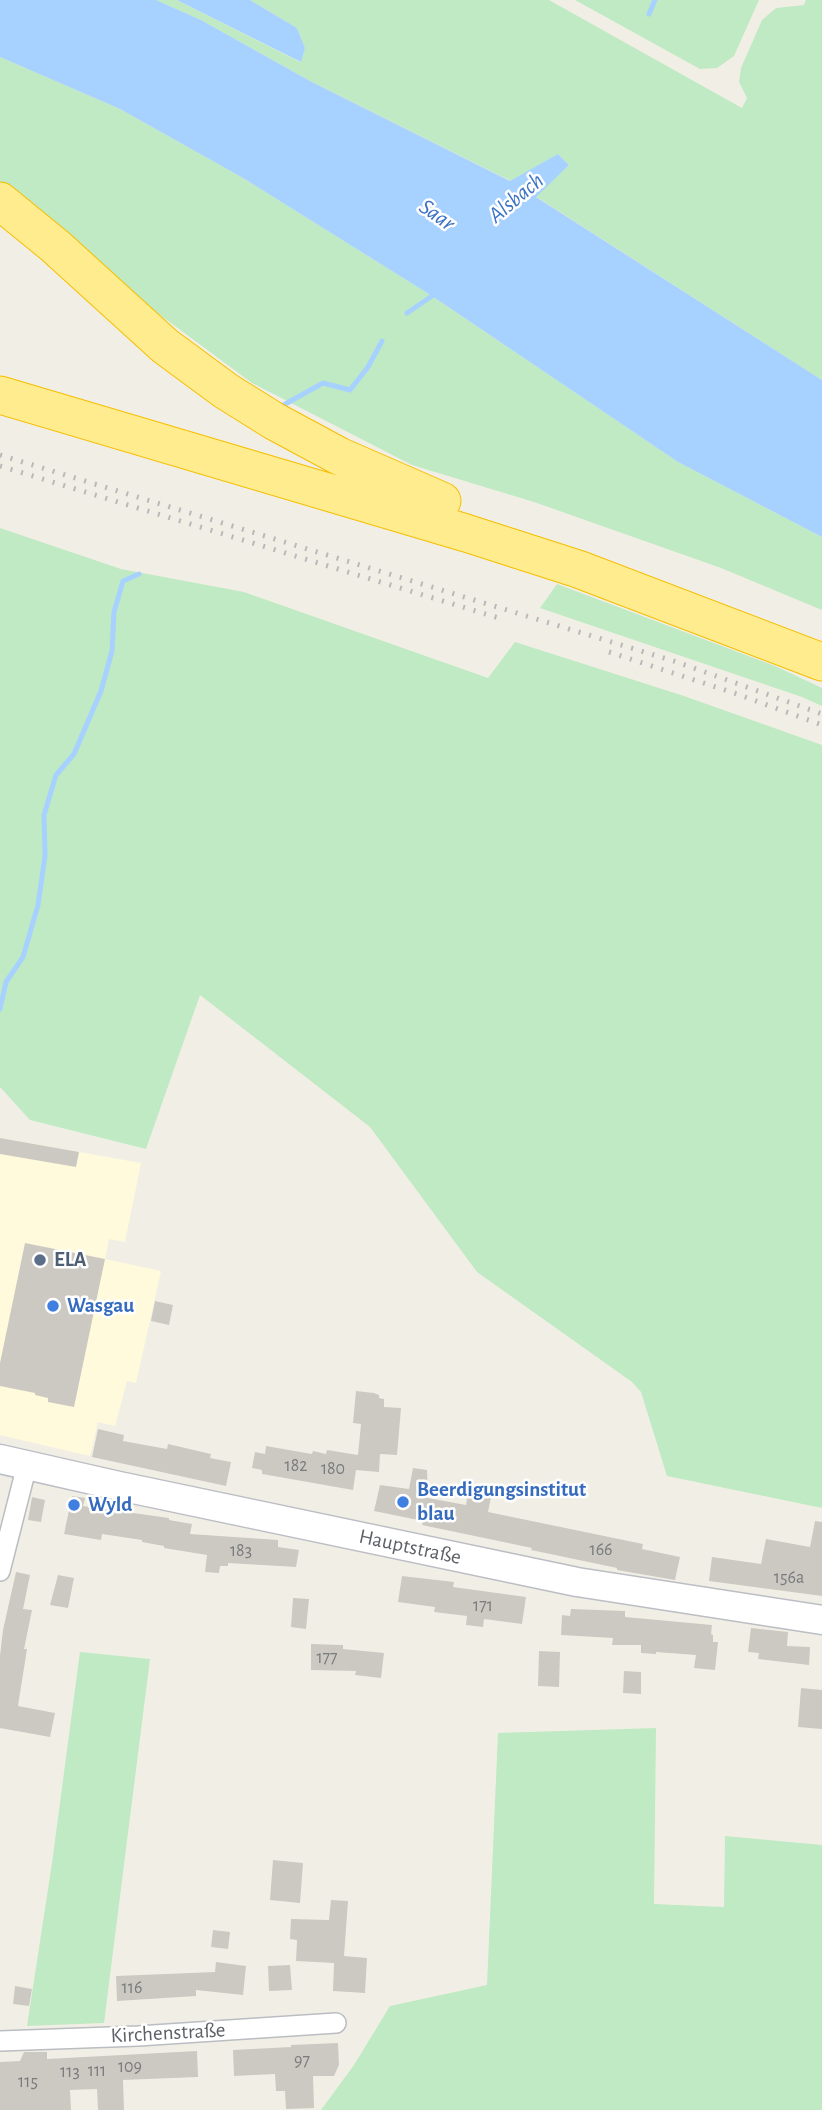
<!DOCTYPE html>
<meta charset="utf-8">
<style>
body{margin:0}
canvas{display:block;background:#f1efe5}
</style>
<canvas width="822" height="2110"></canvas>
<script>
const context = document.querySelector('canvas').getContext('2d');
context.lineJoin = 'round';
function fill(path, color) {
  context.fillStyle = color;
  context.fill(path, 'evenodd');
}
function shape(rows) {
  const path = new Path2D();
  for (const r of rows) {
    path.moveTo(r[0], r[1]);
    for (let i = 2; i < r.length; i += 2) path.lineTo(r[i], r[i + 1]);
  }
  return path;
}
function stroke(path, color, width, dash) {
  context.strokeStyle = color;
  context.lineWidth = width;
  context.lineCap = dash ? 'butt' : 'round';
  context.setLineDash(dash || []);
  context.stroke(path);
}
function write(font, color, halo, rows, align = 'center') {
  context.font = font + ' "Alegreya Sans",sans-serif';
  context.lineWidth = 5;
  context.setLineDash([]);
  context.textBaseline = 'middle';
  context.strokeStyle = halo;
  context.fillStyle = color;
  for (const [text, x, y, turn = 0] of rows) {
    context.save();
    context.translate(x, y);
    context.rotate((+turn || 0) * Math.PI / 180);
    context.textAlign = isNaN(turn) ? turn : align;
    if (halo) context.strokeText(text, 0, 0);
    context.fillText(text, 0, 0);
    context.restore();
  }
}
const commercial = shape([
 [0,1138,141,1163,125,1242,109,1239,105,1259,161,1271,136,1383,127,1381,115,1426,98,1422,90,1456,0,1435]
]);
const green = shape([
 [156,0,177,0,300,62,305,48,297,28,250,0,549,0,742,108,747,98,739,82,741,68,762,20,776,8,804,5,806,0,822,0,822,380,535,196,569,165,558,154,511,181,310,81,201,20],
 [575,0,759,0,734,56,717,68,700,69],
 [0,57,120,109,243,178,432,296,678,462,822,537,822,610,721,568,534,502,412,465,252,383,133,295,0,183],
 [0,528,121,569,244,592,488,678,515,642,684,696,822,745,822,1508,667,1476,641,1392,632,1382,477,1272,370,1127,200,995,146,1149,30,1120,0,1087],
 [557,584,775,666,822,688,822,706,802,697,540,608],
 [80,1652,150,1659,104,2023,27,2026,52,1863],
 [656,1728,654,1904,724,1907,725,1836,822,1845,822,2110,321,2110,354,2065,390,2006,487,1985,498,1733]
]);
const water = shape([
 [0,0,156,0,201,20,310,81,510,181,558,154,569,165,536,197,822,380,822,537,678,462,432,296,243,178,120,109,0,57],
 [177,0,250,0,297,28,305,48,301,62]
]);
const stream = shape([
 [649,14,655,0],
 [407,313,432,296,435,292],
 [280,407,323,383,350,390,368,367,382,341],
 [0,1009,6,982,23,957,38,905,45,856,44,815,56,775,74,754,101,691,112,651,114,612,123,581,139,574]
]);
const building = shape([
 [0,1138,79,1152,76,1167,0,1154],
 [25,1243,105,1259,74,1407,48,1402,48,1398,35,1395,35,1393,0,1386,0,1363],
 [155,1301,173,1305,169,1325,151,1321],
 [356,1391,374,1393,379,1395,379,1398,384,1399,384,1407,401,1408,397,1455,380,1454,379,1472,356,1470,353,1490,262,1474,262,1470,252,1468,255,1452,265,1454,266,1446,312,1454,313,1451,326,1454,327,1450,358,1455,361,1424,353,1423],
 [98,1429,124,1435,123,1441,167,1449,168,1444,211,1454,210,1458,231,1462,226,1486,92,1457],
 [413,1468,427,1470,428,1498,466,1505,468,1493,491,1497,488,1512,643,1544,642,1549,680,1557,675,1580,617,1570,617,1568,531,1550,532,1548,422,1525,423,1521,374,1511,380,1485,409,1489],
 [72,1496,85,1498,83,1506,169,1518,169,1520,192,1524,190,1534,278,1540,278,1547,299,1550,296,1567,228,1563,228,1566,220,1566,219,1573,205,1572,207,1555,164,1548,164,1546,142,1542,142,1540,102,1534,101,1540,64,1534],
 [32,1497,45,1500,41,1522,28,1520],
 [815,1521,822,1522,822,1596,709,1581,712,1557,761,1564,766,1539,810,1547],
 [16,1572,30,1575,23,1609,32,1610,24,1649,27,1649,18,1706,55,1713,50,1737,0,1728,0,1656,3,1630],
 [58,1575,74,1578,68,1608,50,1605],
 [402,1576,454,1582,453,1587,526,1597,522,1624,484,1619,483,1627,466,1625,467,1616,434,1612,435,1607,398,1602],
 [293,1598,309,1599,306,1629,291,1627],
 [571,1609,625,1611,625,1617,712,1625,711,1634,713,1635,713,1642,718,1642,715,1670,694,1668,696,1655,656,1652,656,1654,641,1653,641,1645,612,1645,613,1638,561,1635,562,1615,570,1616],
 [751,1628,788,1632,787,1646,810,1647,809,1665,758,1659,759,1653,748,1652],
 [311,1644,343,1645,343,1649,384,1653,381,1678,355,1675,356,1671,311,1670],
 [539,1651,560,1652,559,1687,538,1686],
 [624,1671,641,1672,641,1694,623,1693],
 [801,1688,822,1690,822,1729,798,1727],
 [273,1860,303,1863,300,1903,270,1900],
 [331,1900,348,1901,344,1956,367,1958,365,1993,333,1991,334,1963,296,1961,297,1940,290,1939,291,1919,329,1920],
 [213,1930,230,1932,228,1949,211,1947],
 [216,1962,246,1966,243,1995,196,1990,196,1996,117,2001,116,1976,215,1972],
 [290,1965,292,1990,269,1991,268,1966],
 [15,1986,32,1989,29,2006,13,2004],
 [338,2043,339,2065,334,2076,313,2076,314,2108,286,2109,285,2091,276,2091,275,2074,234,2076,233,2050,291,2047,291,2045],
 [197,2051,198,2077,123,2080,124,2110,98,2110,97,2089,70,2090,71,2110,0,2110,0,2062,20,2061,24,2052,47,2052,47,2059]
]);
const street = shape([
 [0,1571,27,1465],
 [0,2041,138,2036,336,2023]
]);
const secondary = shape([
 [0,1459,119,1486,577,1582,822,1620]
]);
const highway = shape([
 [0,201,55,246,165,346,226,391,274,421,339,456,442,501],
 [0,395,466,533,578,569,822,662]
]);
const rail = shape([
 [0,455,677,662,822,714],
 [0,466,502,619],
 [609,652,737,694,822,725]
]);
const markers = [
 [40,1260,7,"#5c6f8a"],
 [53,1306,7,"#3f7fe0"],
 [403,1502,7,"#3f7fe0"],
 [74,1505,7,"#3f7fe0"]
];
const numberNames = [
 ["182",296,1466],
 ["180",333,1469],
 ["166",601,1550],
 ["183",241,1551],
 ["156a",789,1578],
 ["171",483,1606],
 ["177",327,1658],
 ["116",132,1988],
 ["97",302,2061],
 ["109",130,2067],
 ["111",97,2071],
 ["113",70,2072],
 ["115",28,2082]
];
const serviceNames = [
 ["ELA",54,1260]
];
const shopNames = [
 ["Wasgau",67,1306],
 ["Beerdigungsinstitut",417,1490],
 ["blau",417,1514],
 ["Wyld",88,1505]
];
const streetNames = [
 ["Hauptstraße",410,1547,12],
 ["Kirchenstraße",168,2033,-3]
];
const waterNames = [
 ["Alsbach",516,198,-40],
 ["Saar",437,215,35]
];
fill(commercial, '#fffadc');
fill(green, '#c0eac3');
fill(water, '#a7d1ff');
stroke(stream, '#a7d1ff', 5);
fill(building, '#ccc9c2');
stroke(street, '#babdc2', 22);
stroke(secondary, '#bbbec4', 31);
stroke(highway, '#f6be00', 39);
stroke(street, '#fff', 19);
stroke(secondary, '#fff', 28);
stroke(highway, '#ffec8e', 37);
stroke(rail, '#b8b9ba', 5, [2, 9]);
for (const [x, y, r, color] of markers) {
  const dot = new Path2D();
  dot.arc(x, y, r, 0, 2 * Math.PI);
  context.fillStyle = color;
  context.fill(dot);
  stroke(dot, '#fff', 2.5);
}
write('18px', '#797b7e', null, numberNames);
write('bold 21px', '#4e5e75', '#fff', serviceNames, 'left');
write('bold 21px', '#366cbe', '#fff', shopNames, 'left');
write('21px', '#5d6167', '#fff', streetNames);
write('italic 23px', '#3c73c5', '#fff', waterNames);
</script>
